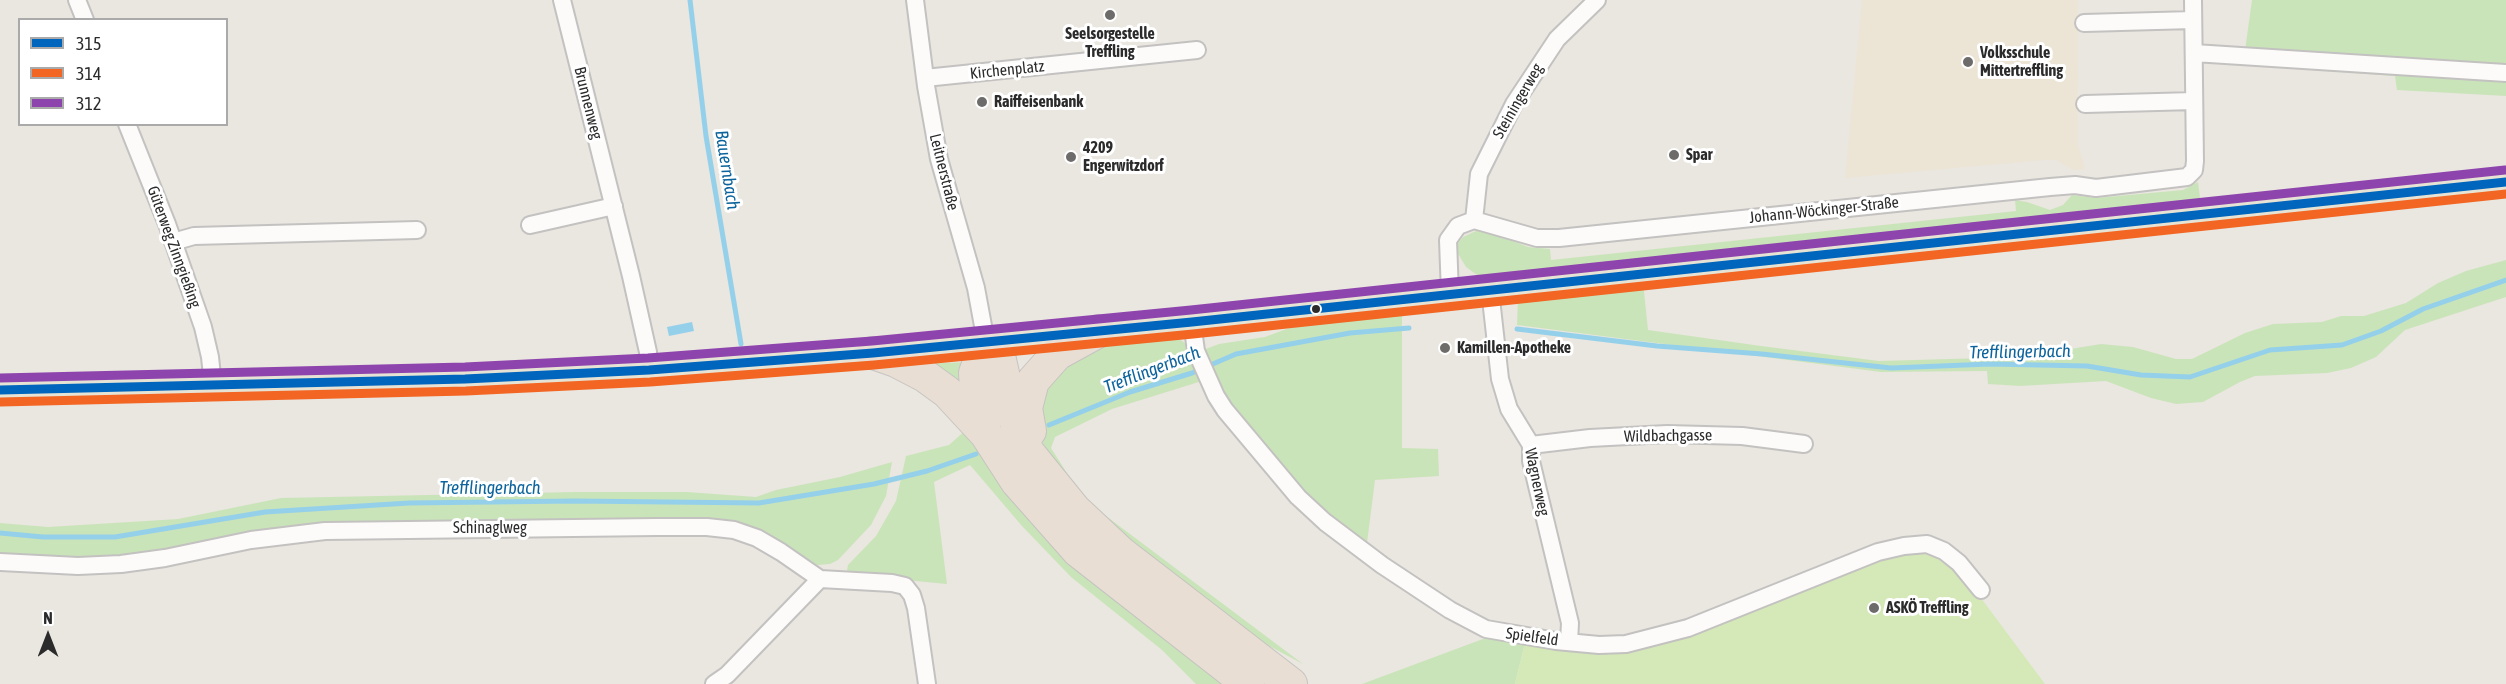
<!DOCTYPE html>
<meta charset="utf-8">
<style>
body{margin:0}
#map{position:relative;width:2506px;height:684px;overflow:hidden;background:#eae6e0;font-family:"Asap Condensed",sans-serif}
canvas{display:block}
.legend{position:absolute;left:18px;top:18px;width:210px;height:108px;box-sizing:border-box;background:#fff;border:2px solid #aaa;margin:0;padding:8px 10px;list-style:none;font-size:18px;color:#2b2b2b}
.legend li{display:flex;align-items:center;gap:12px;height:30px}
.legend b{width:30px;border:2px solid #aaa}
.north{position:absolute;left:18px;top:606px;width:60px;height:60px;-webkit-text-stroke:4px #fff;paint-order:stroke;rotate:0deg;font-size:16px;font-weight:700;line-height:24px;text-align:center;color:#2b2b2b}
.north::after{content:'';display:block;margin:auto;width:21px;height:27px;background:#2b2b2b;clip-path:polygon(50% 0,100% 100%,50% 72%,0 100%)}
</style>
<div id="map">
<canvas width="2506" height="684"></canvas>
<ul class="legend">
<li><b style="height:8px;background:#0065bd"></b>315</li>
<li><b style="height:8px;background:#f26522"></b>314</li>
<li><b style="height:8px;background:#8e44ad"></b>312</li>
</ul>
<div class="north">N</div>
</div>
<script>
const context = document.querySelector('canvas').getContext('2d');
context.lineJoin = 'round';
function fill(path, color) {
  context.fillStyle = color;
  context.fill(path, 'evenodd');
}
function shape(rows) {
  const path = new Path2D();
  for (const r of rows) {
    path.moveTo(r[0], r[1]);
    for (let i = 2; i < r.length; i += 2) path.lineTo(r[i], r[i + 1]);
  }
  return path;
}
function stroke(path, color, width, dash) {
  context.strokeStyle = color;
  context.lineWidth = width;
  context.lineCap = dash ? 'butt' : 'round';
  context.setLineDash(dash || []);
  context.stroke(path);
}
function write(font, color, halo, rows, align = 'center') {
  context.font = font + ' "Asap Condensed",sans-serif';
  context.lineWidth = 6;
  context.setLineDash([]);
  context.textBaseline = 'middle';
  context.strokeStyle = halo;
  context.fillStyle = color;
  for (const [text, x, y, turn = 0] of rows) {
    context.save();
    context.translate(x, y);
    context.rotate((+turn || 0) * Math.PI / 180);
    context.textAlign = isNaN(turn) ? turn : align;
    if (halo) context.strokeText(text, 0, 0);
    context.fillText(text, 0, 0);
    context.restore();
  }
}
const education = shape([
 [1862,0,2078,0,2078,144,2085,169,2073,170,2056,160,2044,160,1845,178]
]);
const green = shape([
 [2252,0,2506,0,2506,96,2397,90,2395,76,2243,65],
 [2198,182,2201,205,1492,278,1477,275,1466,267,1457,252,1458,243,1463,237,1478,230,1491,232,1528,247,1550,249,1551,260,2016,211,2015,200,2027,202,2050,210,2063,205,2072,195,2096,198,2183,190],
 [2506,260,2506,297,2405,330,2376,357,2351,368,2327,373,2255,376,2240,382,2203,402,2176,404,2151,398,2106,381,2020,386,1988,384,1987,371,1881,372,1517,325,1518,296,1643,282,1648,330,1761,346,1879,361,1985,358,2052,352,2101,344,2133,347,2176,359,2192,359,2245,333,2273,324,2322,322,2341,316,2364,316,2406,303,2438,283,2466,271],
 [1402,314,1402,448,1438,449,1439,476,1375,480,1367,543,1342,527,1315,503,1246,424,1224,398,1203,350,1219,344,1265,337,1289,328],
 [1176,337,1185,343,1189,349,1202,381,1112,409,1055,437,1051,448,1077,489,1106,516,1303,664,1256,639,1105,520,1076,491,1042,442,1037,424,1042,383,1053,372,1103,346],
 [969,362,969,394,916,364],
 [967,429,1231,684,1196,684,1162,650,1071,577,1022,526,970,465,934,482,947,584,852,575,847,570,848,565,876,536,896,501,906,456,949,445],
 [892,462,886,496,871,525,838,560,830,564,818,565,808,561,765,536,398,524,104,558,0,554,0,523,48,527,178,519,281,498,575,492,687,492,756,497,776,490,840,477],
 [1491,636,1525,643,1515,684,1362,684]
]);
const pitch = shape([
 [1919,553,1945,558,1969,582,2045,684,1515,684,1525,643,1600,653,1663,644,1883,560,1901,554]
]);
const water = shape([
 [692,322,694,331,669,336,667,327]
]);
const stream = shape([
 [690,0,706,136,741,344],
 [1517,329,1657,346,1762,354,1891,368,1990,364,2087,366,2141,375,2190,377,2270,350,2342,345,2381,331,2423,309,2506,280],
 [1049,425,1130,392,1192,373,1236,354,1350,333,1409,328],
 [0,533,43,537,115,537,265,512,409,503,575,501,759,503,874,484,927,471,976,454]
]);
const street = shape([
 [77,0,85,20],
 [562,0,631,276,648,352,649,370],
 [915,0,926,86,939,159,976,288,986,342],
 [2084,23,2193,20],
 [2194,53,2506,73],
 [925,78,1197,50],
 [2085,104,2194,101],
 [127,124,167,224,203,327,210,357,213,385],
 [1474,220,1479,174,1514,104,1557,39,1597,0],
 [530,225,614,206],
 [173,242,194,236,417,230],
 [1490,290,1500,379,1509,409,1531,445,1531,461,1570,623,1569,642],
 [1450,294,1448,240,1458,226,1474,220,1537,238,1559,238,2050,187,2075,185,2096,188,2187,177,2194,170,2195,161,2193,0],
 [1192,322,1196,351,1216,396,1225,410,1298,497,1325,522,1382,565,1450,610,1486,629,1556,641,1599,645,1626,644,1688,628,1878,552,1904,546,1927,544,1944,551,1959,563,1981,590],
 [1531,445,1590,438,1667,434,1742,436,1804,444],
 [0,562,78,566,121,564,165,558,251,540,325,531,656,527,707,527,734,530,757,538,781,552,820,579,727,675,714,684],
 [820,579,892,583,905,586,912,595,916,608,927,684]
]);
const primary = shape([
 [0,390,465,379,649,370,873,353,1192,322,2506,182]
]);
const highway = shape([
 [986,342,1000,360,1011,409,1028,452,1075,510,1121,553,1291,684],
 [873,353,896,361,925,376,947,392,986,434,1017,482,1078,551,1248,684],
 [985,431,976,389,975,373,986,342],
 [1030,431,1026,408,1033,381,1057,354,1099,331]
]);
const bus1 = shape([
 [0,390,465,379,649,370,873,353,1192,322,2506,182]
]);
const bus2 = shape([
 [0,402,466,391,650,382,874,365,1193,334,2506,194]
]);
const bus3 = shape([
 [0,378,465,367,648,358,872,341,1191,310,2505,170]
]);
const markers = [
 [1110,15,6,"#6e6c6a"],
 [1968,62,6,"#6e6c6a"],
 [982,102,6,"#6e6c6a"],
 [1674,155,6,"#6e6c6a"],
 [1071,157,6,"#6e6c6a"],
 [1316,309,5,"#2b2b2b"],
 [1445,348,6,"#6e6c6a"],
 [1874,608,6,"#6e6c6a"]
];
const poiNames = [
 ["Seelsorgestelle",1110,34,"center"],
 ["Treffling",1110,52,"center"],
 ["Volksschule",1980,53],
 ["Mittertreffling",1980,71],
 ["Raiffeisenbank",994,102],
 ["4209",1083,148],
 ["Engerwitzdorf",1083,166],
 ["Spar",1686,155],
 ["Kamillen-Apotheke",1457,348],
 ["ASKÖ Treffling",1886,608]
];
const streetNames = [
 ["Kirchenplatz",1007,70,-6],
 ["Steiningerweg",1518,101,-60],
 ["Brunnenweg",588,103,76],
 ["Leitnerstraße",944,172,76],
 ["Johann-Wöckinger-Straße",1824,210,-6],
 ["Güterweg Zinngießing",174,247,70],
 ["Wildbachgasse",1668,436,-1],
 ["Wagnerweg",1537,482,78],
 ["Schinaglweg",490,528],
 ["Spielfeld",1532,637,8]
];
const waterNames = [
 ["Bauernbach",727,170,81],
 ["Trefflingerbach",2020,352,-1],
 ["Trefflingerbach",1152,370,-21],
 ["Trefflingerbach",490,488]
];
fill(education, '#ece5d5');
fill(green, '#cae4b9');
fill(pitch, '#d4e9b7');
fill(water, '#95d0ea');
stroke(stream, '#95d0ea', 5);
stroke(street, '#c3c2c1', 20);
stroke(primary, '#c5c4c1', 30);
stroke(highway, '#c5c4c1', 34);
stroke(street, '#fcfbfa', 16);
stroke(primary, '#e7e3d4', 27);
stroke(highway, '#e9ded4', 32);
stroke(bus1, '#0065bd', 9);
stroke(bus2, '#f26522', 9);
stroke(bus3, '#8e44ad', 9);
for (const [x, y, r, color] of markers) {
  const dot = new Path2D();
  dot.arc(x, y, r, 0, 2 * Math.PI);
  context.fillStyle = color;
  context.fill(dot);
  stroke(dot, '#fff', 2);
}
write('bold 16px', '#2b2b2b', '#fff', poiNames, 'left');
write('16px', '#2b2b2b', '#fff', streetNames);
write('italic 18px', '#0d649d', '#fff', waterNames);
</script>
